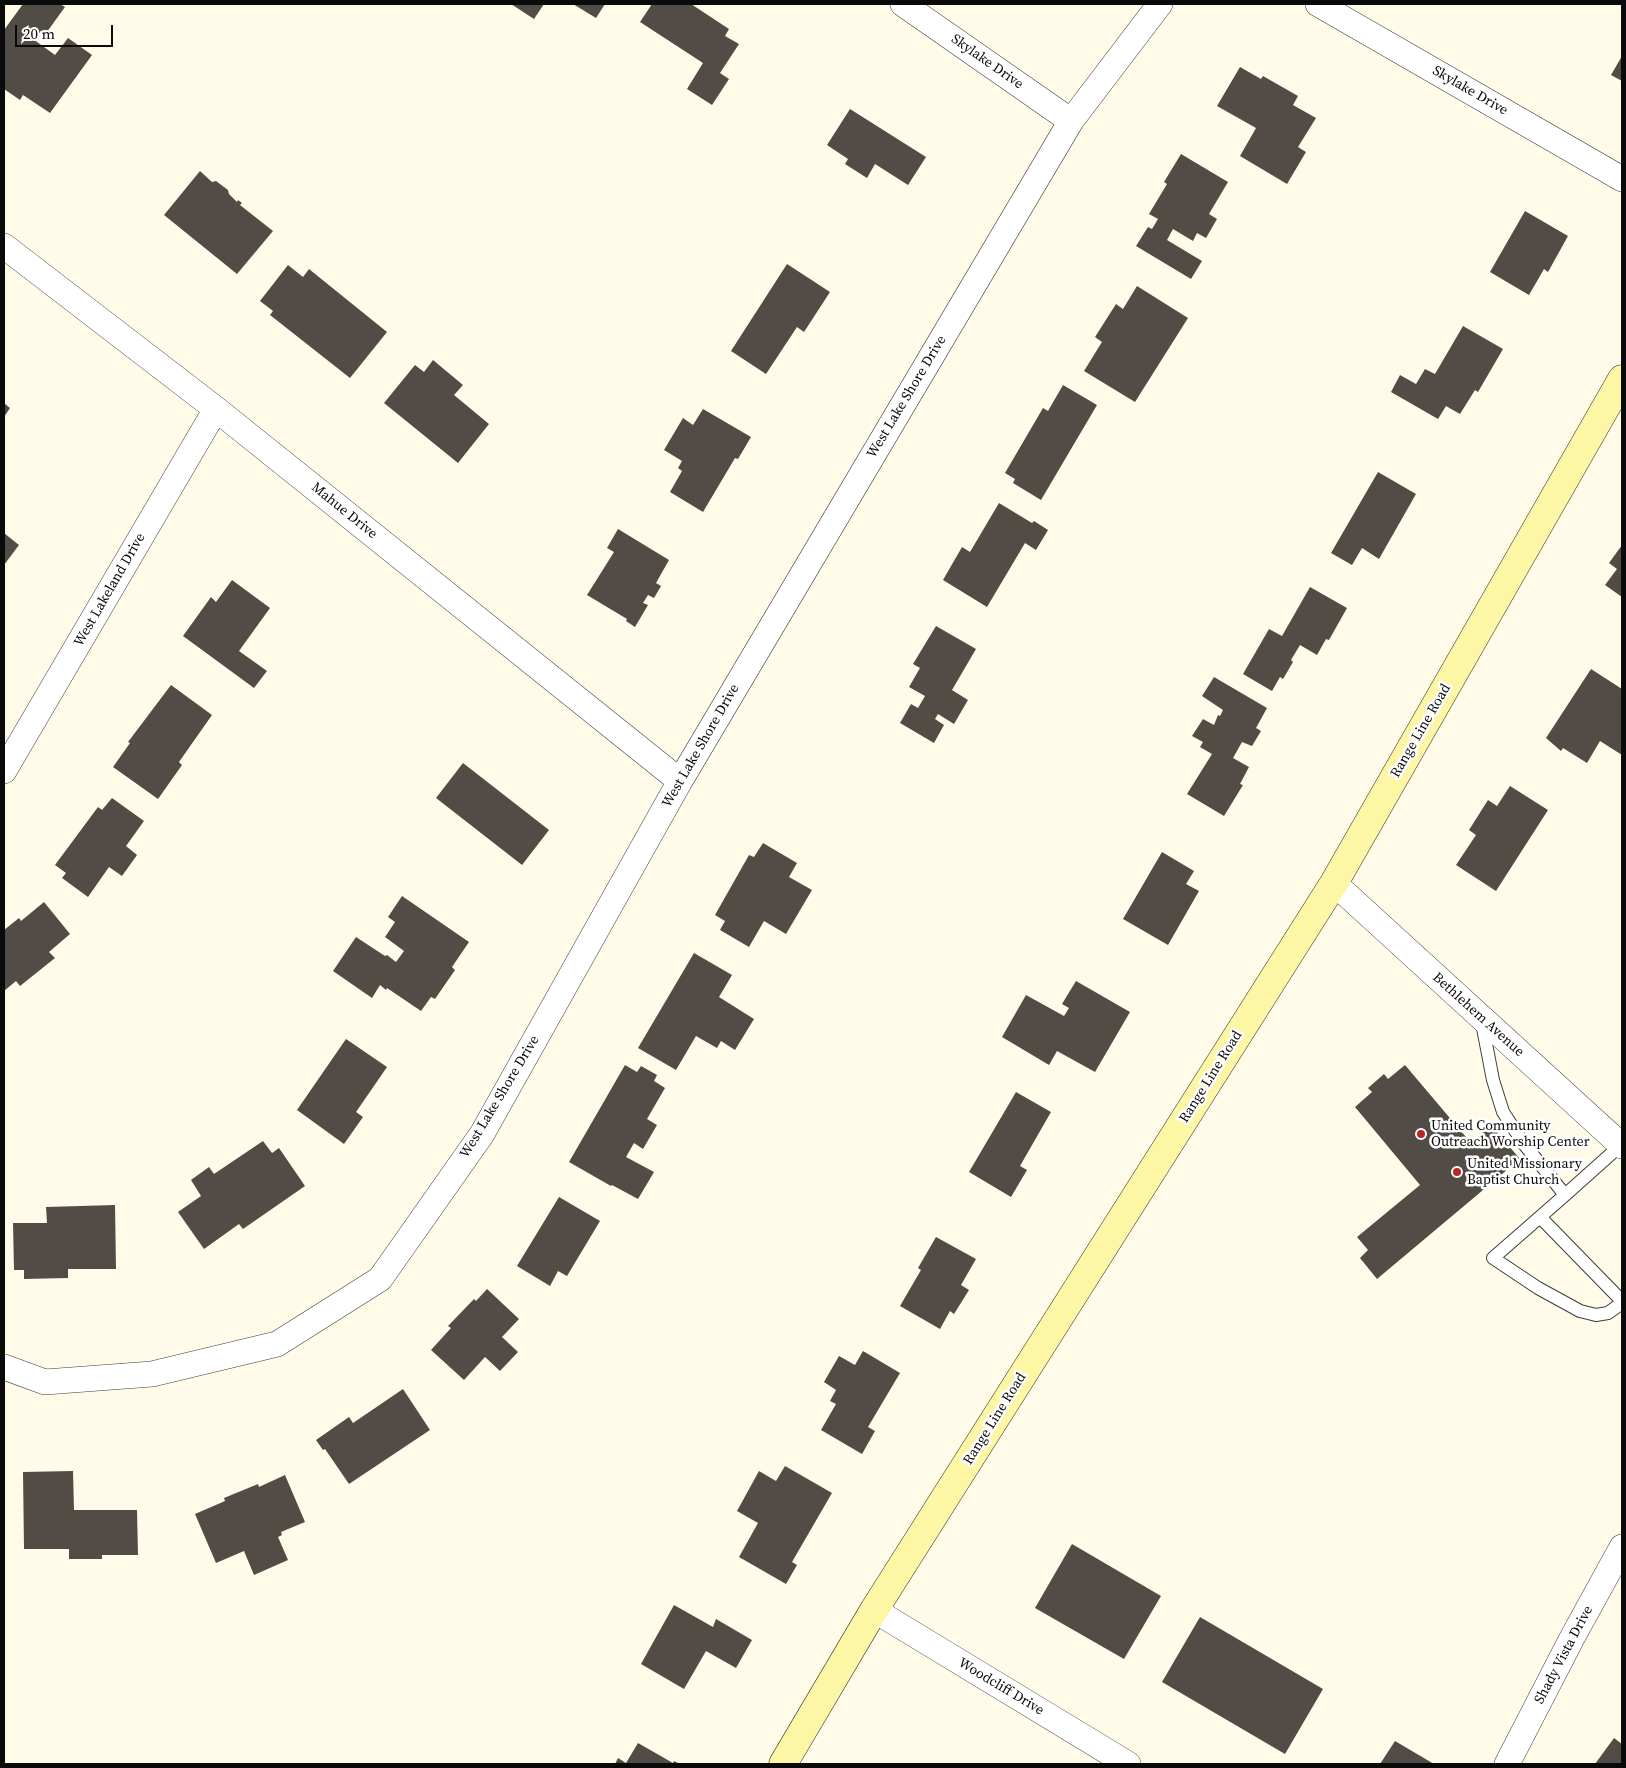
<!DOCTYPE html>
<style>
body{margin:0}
#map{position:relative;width:1626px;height:1768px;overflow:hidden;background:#fffbe8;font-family:"Source Serif 4",serif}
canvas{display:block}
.frame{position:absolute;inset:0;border:5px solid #0a0a0a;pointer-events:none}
.scale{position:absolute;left:15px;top:25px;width:98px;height:22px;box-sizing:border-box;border:2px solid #0a0a0a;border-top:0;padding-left:6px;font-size:15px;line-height:18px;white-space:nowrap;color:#0a0a0a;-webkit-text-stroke:4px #fff;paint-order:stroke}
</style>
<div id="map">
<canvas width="1626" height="1768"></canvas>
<div class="frame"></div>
<div class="scale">20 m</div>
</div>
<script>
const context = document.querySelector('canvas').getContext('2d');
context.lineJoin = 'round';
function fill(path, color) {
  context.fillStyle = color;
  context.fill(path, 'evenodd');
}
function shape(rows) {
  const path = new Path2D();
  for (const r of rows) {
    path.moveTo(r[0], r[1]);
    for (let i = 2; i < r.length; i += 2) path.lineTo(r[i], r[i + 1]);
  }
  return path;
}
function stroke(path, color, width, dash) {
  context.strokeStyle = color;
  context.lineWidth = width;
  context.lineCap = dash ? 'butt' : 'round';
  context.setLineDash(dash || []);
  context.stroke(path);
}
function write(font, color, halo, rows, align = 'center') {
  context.font = font + ' "Source Serif 4",serif';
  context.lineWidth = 5;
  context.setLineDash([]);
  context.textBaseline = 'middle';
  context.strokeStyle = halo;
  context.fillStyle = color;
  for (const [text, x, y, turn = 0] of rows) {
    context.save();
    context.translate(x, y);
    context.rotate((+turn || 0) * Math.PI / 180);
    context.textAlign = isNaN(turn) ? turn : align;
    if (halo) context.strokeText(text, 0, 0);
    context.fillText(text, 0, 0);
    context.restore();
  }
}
const building = shape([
 [23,4,60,4,65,7,44,36,38,32,33,39,55,55,68,38,92,55,50,113,23,95,20,100,4,89,4,30],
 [511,4,544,4,534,19],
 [573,4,605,4,596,18],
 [652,4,691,4,729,29,725,36,739,44,720,73,729,79,712,105,687,89,703,63,640,22],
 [1622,56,1622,81,1611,75],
 [1240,67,1261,79,1263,76,1298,96,1293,105,1316,118,1298,147,1306,152,1287,184,1240,156,1256,128,1217,106],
 [850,109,926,157,908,185,875,164,867,178,845,164,848,159,827,145],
 [1181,154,1228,182,1209,214,1217,219,1206,238,1197,233,1193,241,1173,229,1167,240,1202,261,1191,279,1136,246,1148,227,1152,229,1158,219,1149,214,1167,184,1164,182],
 [200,171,212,182,216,181,228,190,229,194,237,202,238,200,242,203,240,205,273,231,237,274,164,215],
 [1525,211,1568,236,1548,272,1544,269,1529,295,1490,272],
 [787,264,830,292,804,332,797,327,766,374,731,351],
 [288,265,303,277,309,269,387,332,350,378,270,315,273,311,260,301],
 [1137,286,1188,318,1135,402,1084,371,1102,342,1095,337,1116,304,1123,309],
 [1463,326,1503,349,1478,392,1475,390,1460,414,1446,406,1438,419,1391,392,1400,375,1416,384,1425,369,1435,374],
 [433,360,463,385,454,395,489,424,458,463,384,403,415,365,424,372],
 [1063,385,1097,405,1041,500,1013,483,1015,479,1005,473,1043,408,1048,411],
 [4,403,10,408,4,417],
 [703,409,751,437,738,459,735,458,703,512,670,492,682,471,678,468,682,461,664,450,683,418,693,425],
 [1378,472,1416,494,1379,559,1362,548,1352,565,1331,553],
 [999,503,1032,523,1034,521,1048,530,1036,550,1025,543,987,607,943,580,962,547,970,552],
 [618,529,669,560,656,583,661,586,654,598,648,595,643,603,648,605,635,627,626,621,627,619,587,595,614,552,607,548],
 [4,533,19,545,4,565],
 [1622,545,1622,597,1605,585,1617,569,1609,563],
 [232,580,270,608,239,651,267,671,254,688,183,636,211,597,216,602],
 [1310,587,1347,608,1329,640,1326,639,1317,655,1300,645,1291,660,1293,662,1283,679,1280,677,1272,691,1243,674,1269,629,1282,636],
 [936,626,976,649,952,690,968,700,954,724,938,714,935,719,944,725,934,743,900,723,911,704,918,708,925,696,909,687,920,668,913,664],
 [1591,669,1622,689,1622,755,1600,741,1587,763,1563,748,1561,751,1546,738],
 [1214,677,1267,708,1256,728,1261,731,1252,746,1242,742,1233,758,1249,767,1240,784,1243,785,1224,816,1187,794,1212,754,1200,747,1203,742,1192,736,1203,719,1214,725,1218,715,1220,716,1223,710,1202,696],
 [171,685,212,715,179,762,182,765,158,799,113,767,130,743,128,742],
 [463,763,549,830,522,865,436,798],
 [1510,786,1548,810,1496,891,1456,865,1476,835,1469,830,1488,800,1497,806],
 [112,798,144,821,126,846,137,855,122,876,109,867,88,897,62,878,66,873,55,865,98,807,102,810],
 [763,843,797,863,789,877,812,890,786,934,764,921,749,947,720,930,725,921,715,915,749,855,754,857],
 [1162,852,1194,871,1186,884,1199,891,1168,945,1123,919],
 [402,896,469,942,452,967,455,970,435,999,431,997,421,1011,387,988,386,990,380,985,372,998,333,971,356,937,385,956,387,955,396,962,404,951,385,937,395,922,388,917],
 [44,902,70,934,49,952,55,958,20,986,16,981,4,991,4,930,19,918,21,921],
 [694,953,732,975,719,997,754,1019,735,1050,721,1041,717,1048,696,1036,676,1070,638,1048],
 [1076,981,1130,1012,1095,1072,1057,1051,1049,1065,1002,1037,1026,995,1064,1016,1069,1008,1062,1004],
 [346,1039,387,1067,356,1112,363,1117,344,1144,297,1110],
 [625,1065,637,1072,641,1066,657,1075,654,1081,665,1088,647,1119,657,1125,643,1149,634,1143,626,1157,654,1172,638,1199,612,1185,611,1186,569,1162],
 [1405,1065,1471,1143,1491,1125,1520,1159,1377,1279,1360,1258,1368,1250,1357,1237,1420,1185,1355,1107,1372,1092,1368,1088,1384,1074,1388,1079],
 [1016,1092,1051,1112,1020,1166,1027,1170,1011,1197,969,1172],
 [263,1141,272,1153,279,1148,305,1186,243,1229,239,1224,204,1249,178,1212,201,1196,191,1180,209,1167,214,1174],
 [559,1197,600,1221,567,1276,558,1271,550,1286,517,1266],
 [115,1205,116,1269,68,1269,68,1278,24,1279,24,1270,14,1270,13,1223,47,1223,46,1207],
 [936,1237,976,1259,961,1285,969,1290,954,1314,950,1311,940,1329,900,1306,921,1270,918,1268],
 [487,1289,519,1319,502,1337,518,1352,500,1371,485,1357,464,1380,431,1350,451,1328,448,1326,474,1299,476,1301],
 [863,1351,900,1373,868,1427,875,1431,862,1454,821,1430,836,1404,830,1401,836,1390,824,1382,839,1356,855,1365],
 [403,1389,430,1430,349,1484,325,1449,323,1450,316,1440,349,1417,353,1423],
 [785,1466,832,1493,792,1562,797,1565,786,1584,739,1557,758,1523,737,1511,759,1471,776,1481],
 [73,1471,74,1510,137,1510,138,1555,102,1555,102,1559,69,1559,69,1549,24,1549,23,1472],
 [285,1475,305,1522,281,1532,282,1535,278,1537,288,1560,254,1575,244,1551,216,1563,195,1514,225,1501,224,1498,258,1484,259,1487],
 [1072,1544,1161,1596,1124,1659,1035,1608],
 [674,1605,713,1627,716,1619,752,1640,736,1668,706,1651,684,1689,641,1664],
 [1200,1617,1323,1689,1285,1754,1162,1682],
 [1614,1738,1622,1744,1622,1764,1595,1764],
 [1395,1741,1434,1764,1380,1764],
 [638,1743,673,1763,674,1761,680,1764,615,1764,618,1758,626,1763]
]);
const service = shape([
 [1482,1023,1493,1080,1503,1112,1524,1144,1565,1195,1621,1145],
 [1565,1195,1540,1217,1622,1301],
 [1540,1217,1493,1258,1538,1288,1580,1311,1596,1315,1608,1313,1622,1303]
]);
const minor = shape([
 [903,4,1071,121],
 [1318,4,1622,179],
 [4,246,216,409,680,781],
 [4,771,216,409],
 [1334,883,1622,1146],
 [4,1367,45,1382,152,1374,277,1344,380,1279,482,1134,680,781,1071,121,1160,4],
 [874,1610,1128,1764],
 [1507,1764,1572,1638,1622,1547]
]);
const secondary = shape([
 [783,1764,874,1610,1334,883,1622,379]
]);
const markers = [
 [1421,1134,5,"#b62728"],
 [1457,1172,5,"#b62728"]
];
const streetNames = [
 ["Skylake Drive",987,62,35],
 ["Skylake Drive",1470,91,30],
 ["West Lake Shore Drive",907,397,-59],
 ["Mahue Drive",344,511,39],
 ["West Lakeland Drive",110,590,-60],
 ["Range Line Road",1421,731,-60],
 ["West Lake Shore Drive",701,746,-60],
 ["Bethlehem Avenue",1478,1015,42],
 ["Range Line Road",1211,1077,-58],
 ["West Lake Shore Drive",500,1097,-59],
 ["Range Line Road",995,1419,-58],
 ["Shady Vista Drive",1564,1655,-62],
 ["Woodcliff Drive",1001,1687,31]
];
const poiNames = [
 ["United Community",1431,1126],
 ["Outreach Worship Center",1431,1142],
 ["United Missionary",1467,1164],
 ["Baptist Church",1467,1180]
];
fill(building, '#524c47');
stroke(service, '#3d3d3d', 14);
stroke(minor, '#3d3d3d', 26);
stroke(secondary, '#2c2c2c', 29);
stroke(service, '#fff', 12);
stroke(minor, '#fff', 25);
stroke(secondary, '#fdf6a4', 28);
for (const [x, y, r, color] of markers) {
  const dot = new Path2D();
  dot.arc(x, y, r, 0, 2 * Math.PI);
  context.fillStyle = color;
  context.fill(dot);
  stroke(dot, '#fff', 2);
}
write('14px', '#0a0a0a', '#fff', streetNames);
write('14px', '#0a0a0a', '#fff', poiNames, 'left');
</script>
